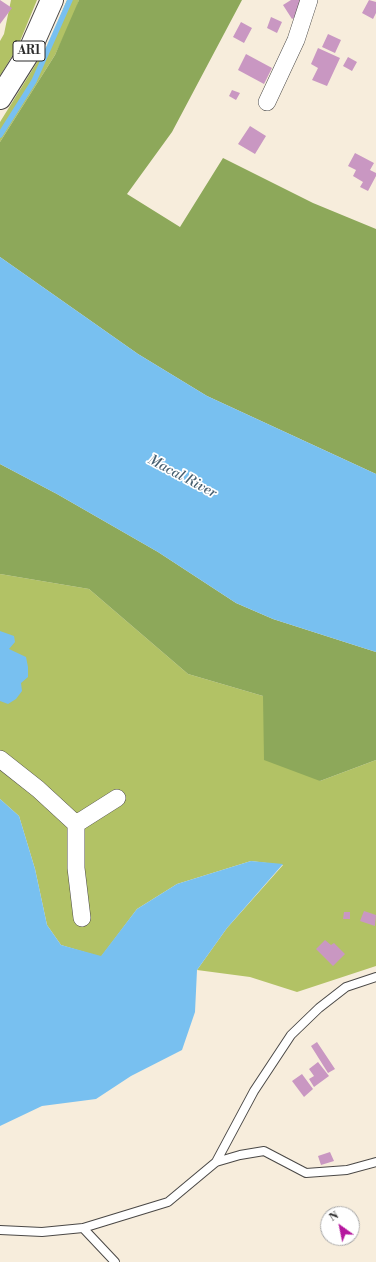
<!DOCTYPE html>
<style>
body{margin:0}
#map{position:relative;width:376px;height:1262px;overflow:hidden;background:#f7eddc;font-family:"Libre Bodoni",serif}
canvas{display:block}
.north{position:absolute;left:320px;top:1206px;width:40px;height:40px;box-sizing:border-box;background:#fff;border:1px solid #aaa;border-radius:50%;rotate:327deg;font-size:11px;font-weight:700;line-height:16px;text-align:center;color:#2b2b2b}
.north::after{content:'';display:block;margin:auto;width:14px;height:18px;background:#b5179e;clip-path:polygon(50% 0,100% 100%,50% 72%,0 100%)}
</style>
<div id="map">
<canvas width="376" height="1262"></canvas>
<div class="north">N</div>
</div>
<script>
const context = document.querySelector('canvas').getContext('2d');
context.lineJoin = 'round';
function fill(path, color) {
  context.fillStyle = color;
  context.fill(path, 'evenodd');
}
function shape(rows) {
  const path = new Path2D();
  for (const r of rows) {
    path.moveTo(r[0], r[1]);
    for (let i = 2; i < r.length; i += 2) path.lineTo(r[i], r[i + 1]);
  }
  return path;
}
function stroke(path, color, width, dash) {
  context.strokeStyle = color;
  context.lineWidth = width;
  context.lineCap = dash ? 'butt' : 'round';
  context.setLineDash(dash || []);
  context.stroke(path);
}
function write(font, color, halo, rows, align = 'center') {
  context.font = font + ' "Libre Bodoni",serif';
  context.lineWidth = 3.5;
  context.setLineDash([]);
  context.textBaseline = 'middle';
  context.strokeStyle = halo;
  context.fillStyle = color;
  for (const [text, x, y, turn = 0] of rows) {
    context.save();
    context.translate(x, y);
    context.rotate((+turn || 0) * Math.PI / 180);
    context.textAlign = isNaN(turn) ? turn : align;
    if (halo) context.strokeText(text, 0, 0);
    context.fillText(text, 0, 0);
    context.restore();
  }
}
const green = shape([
 [11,0,37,0,18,46,0,76,0,41,4,34],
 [67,0,79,0,74,15,55,55,0,142,0,122,49,43],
 [0,574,89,589,188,674,263,696,320,781,376,760,376,966,297,992,250,977,197,970,227,928,283,865,251,861,177,884,137,909,101,957,61,945,47,925,35,869,19,816,0,799]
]);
const forest = shape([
 [79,0,242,0,172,132,127,194,180,227,223,158,313,203,376,229,376,474,207,396,138,354,0,257,0,142,55,55],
 [0,464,57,494,158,552,236,603,273,619,376,652,376,760,320,781,264,760,263,696,188,674,89,589,0,574]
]);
const water = shape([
 [0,257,138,354,207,396,376,474,376,652,273,619,236,603,158,552,57,494,0,464],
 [0,631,14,636,15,642,9,649,26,657,28,667,28,677,21,683,22,691,16,699,8,704,0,701],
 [0,799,19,816,35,869,47,925,61,945,101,956,137,909,177,884,251,861,283,864,227,928,197,970,195,1012,182,1050,131,1076,96,1099,42,1106,0,1126]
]);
const stream = shape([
 [0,135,34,81,70,0]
]);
const building = shape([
 [0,0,12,8,0,24],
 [291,0,300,0,306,10,292,19,283,5],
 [369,0,376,2,376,13,373,19,362,13],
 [271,17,282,22,277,33,267,28],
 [241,22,252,28,244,43,233,37],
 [328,34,341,40,335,53,322,47],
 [318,48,340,58,327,86,312,80,318,68,311,64],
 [246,54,272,68,264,84,238,70],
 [348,57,357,62,352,71,343,66],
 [232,90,240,93,236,100,229,96],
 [250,126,266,136,255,154,238,144],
 [355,153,374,163,370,170,376,173,376,176,368,191,360,187,363,182,353,176,356,170,348,166],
 [364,911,376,915,375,926,360,921],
 [344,912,350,912,350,919,343,919],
 [325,940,331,945,334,943,345,954,333,966,316,949],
 [317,1042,335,1069,328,1073,311,1046],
 [318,1062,329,1076,314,1087,309,1079,314,1076,309,1069],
 [302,1074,313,1089,304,1097,292,1081],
 [330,1152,334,1161,321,1165,318,1156]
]);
const service = shape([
 [216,1162,254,1091,291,1035,319,1008,346,987,376,977],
 [83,1228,168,1202,216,1162,240,1155,264,1151,306,1173,347,1170,376,1162],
 [0,1230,42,1232,83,1228,115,1262]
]);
const minor = shape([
 [267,102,296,40,309,0],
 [0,759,38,789,76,824,117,798],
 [76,824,76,868,82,918]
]);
const trunk = shape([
 [0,98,29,52,52,0]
]);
const shields = [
 [29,51,32]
];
const shieldNames = [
 ["AR1",29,51]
];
const waterNames = [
 ["Macal River",182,477,28]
];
fill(green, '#b2c265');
fill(forest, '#8da85a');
fill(water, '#78c0f0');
stroke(stream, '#78c0f0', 5.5);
fill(building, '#c997c2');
stroke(service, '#4a4846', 10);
stroke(minor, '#4a4846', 18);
stroke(trunk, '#4a4846', 24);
stroke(service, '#fff', 8);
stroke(minor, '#fff', 17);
stroke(trunk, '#fff', 22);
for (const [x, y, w] of shields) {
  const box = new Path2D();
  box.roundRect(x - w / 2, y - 10, w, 20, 3);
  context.fillStyle = '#fff';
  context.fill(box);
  stroke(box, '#2b2b2b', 1);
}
write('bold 12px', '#2b2b2b', null, shieldNames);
write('italic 14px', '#465f70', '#fff', waterNames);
</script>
